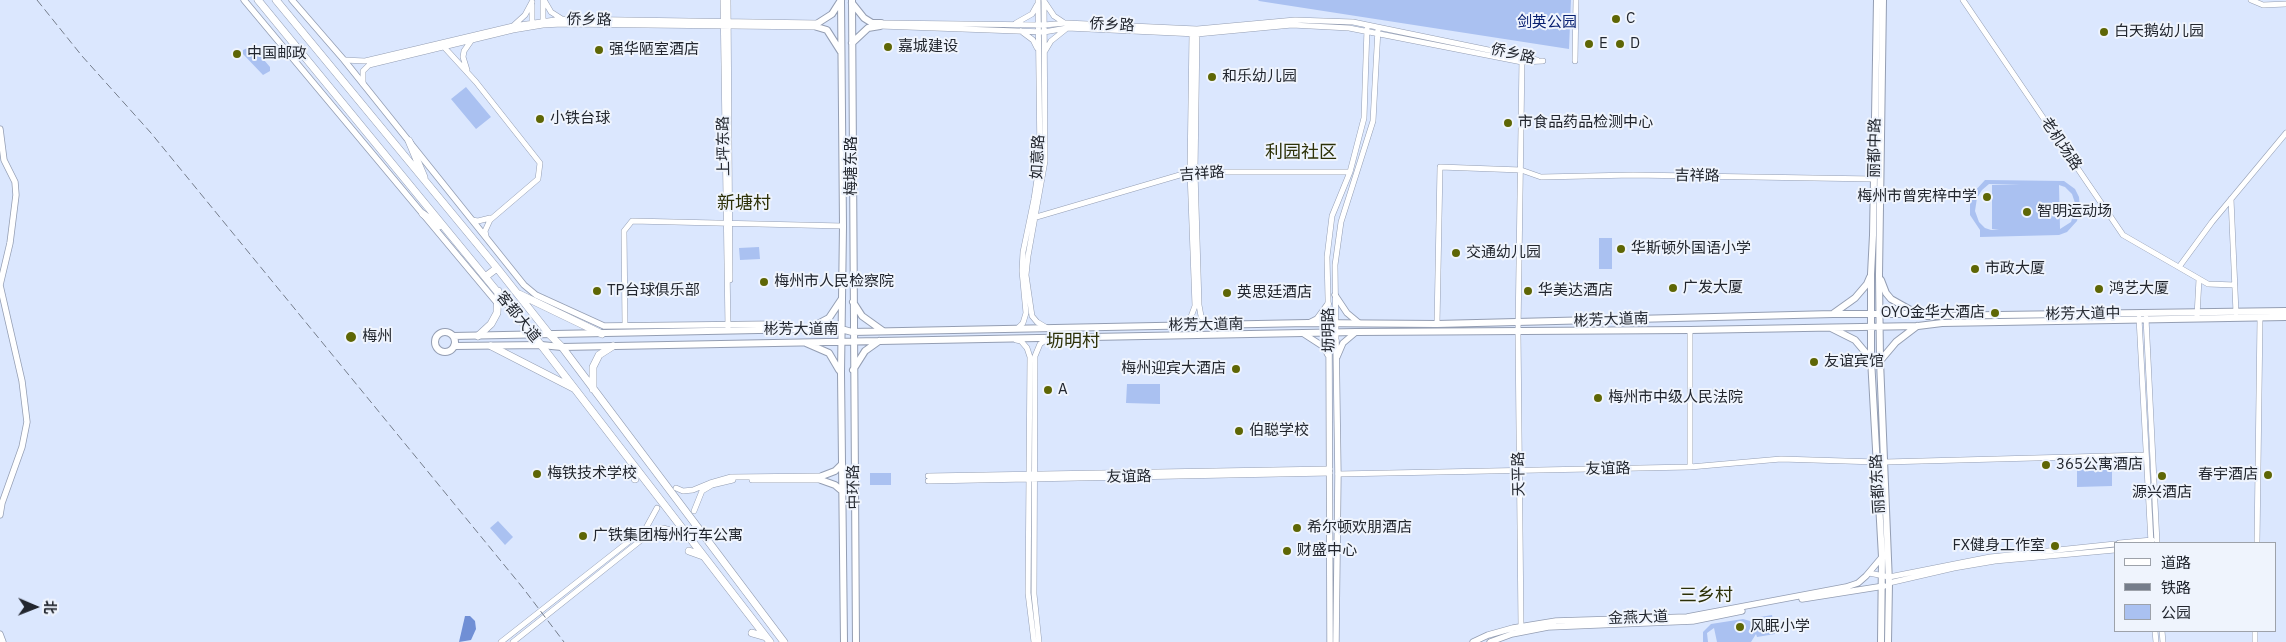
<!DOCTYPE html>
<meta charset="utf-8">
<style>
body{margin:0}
#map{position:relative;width:2286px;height:642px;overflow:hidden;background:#dbe7fe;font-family:"IBM Plex Sans","Noto Sans SC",sans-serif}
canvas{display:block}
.legend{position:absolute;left:2114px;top:542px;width:162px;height:90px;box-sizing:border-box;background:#eff4fd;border:1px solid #9da2aa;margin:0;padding:6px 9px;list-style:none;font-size:15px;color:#22262e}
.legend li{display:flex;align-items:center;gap:10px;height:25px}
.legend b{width:25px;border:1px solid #9da2aa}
.north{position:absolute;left:10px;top:582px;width:50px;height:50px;-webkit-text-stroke:4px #eff4fd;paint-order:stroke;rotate:91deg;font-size:14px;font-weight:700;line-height:20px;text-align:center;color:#22262e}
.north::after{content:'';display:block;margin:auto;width:18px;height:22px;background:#22262e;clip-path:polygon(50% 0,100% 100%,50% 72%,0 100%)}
</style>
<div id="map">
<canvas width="2286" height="642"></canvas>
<ul class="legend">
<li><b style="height:6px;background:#fff"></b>道路</li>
<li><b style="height:6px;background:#757d8b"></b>铁路</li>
<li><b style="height:14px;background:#aac1f1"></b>公园</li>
</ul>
<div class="north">北</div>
</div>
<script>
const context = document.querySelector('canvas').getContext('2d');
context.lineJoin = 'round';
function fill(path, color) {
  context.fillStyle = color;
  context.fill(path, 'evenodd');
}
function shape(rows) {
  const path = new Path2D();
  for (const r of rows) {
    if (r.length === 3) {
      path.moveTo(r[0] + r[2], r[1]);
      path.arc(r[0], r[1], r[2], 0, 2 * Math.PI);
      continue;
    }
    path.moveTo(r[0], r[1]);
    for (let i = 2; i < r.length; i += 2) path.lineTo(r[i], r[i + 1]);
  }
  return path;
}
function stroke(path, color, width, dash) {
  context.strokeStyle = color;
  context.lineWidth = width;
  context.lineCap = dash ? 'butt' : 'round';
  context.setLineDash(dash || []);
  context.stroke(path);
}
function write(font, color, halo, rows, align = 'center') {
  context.font = font + ' "IBM Plex Sans","Noto Sans SC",sans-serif';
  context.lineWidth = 4;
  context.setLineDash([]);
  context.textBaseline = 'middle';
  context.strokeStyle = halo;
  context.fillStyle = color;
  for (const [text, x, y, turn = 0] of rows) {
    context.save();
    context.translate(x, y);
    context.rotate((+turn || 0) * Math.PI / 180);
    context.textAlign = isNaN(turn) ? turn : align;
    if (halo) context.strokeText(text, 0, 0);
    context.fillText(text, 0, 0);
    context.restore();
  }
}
const green = shape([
 [1258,0,1571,0,1569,49,1259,1],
 [252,46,270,67,270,71,263,75,243,54,243,50],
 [466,87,491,117,476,129,451,99],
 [1985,180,2064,181,2075,189,2079,197,2080,208,2077,221,2067,232,2059,235,1980,237,1980,230,1970,215,1970,203,1973,193],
 [1989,184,2021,185,1992,185,1992,229,1999,230,1991,230,1985,228,1979,222,1975,211,1977,198,1982,190],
 [2059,185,2065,187,2072,194,2076,206,2071,222,2060,229],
 [1599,238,1612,238,1612,269,1599,269],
 [759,247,760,259,740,260,739,248],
 [1127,384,1160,384,1160,404,1126,403],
 [2112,463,2112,486,2077,487,2077,464],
 [870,473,891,473,891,485,870,485],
 [498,521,513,537,505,545,490,528],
 [1772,615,1775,634,1757,637,1756,634,1751,642,1717,642,1714,628,1707,633,1708,642,1703,642,1703,632,1711,624,1743,619,1750,621,1755,626,1754,618]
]);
const water = shape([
 [465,616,470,616,475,621,476,629,471,640,459,642]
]);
const tertiary = shape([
 [544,0,551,12,562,19],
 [723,0,728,328],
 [728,0,730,280],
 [1044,0,1045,161,1028,256,1026,275,1032,316,1037,322,1047,328],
 [1963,0,2123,235,2208,284,2235,285],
 [2251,0,2263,5,2286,4],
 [1044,1,1054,16,1063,22],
 [543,22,543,0],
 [881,23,1044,25,1066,23,1197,29,1295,20,1353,22,1537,60],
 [1016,23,1032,14,1037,5],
 [532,24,532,5],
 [514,25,525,15,532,2],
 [880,26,1044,32,1067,28,1197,34,1292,25,1349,28,1522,62,1543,61],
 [1021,31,1033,40,1037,48],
 [1197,32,1195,172,1199,305,1201,316,1209,325],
 [444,47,476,82,540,163,538,179,490,220,485,231,486,236],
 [1045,51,1051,41,1066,29],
 [344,60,365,61,513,26,562,19,818,23],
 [1575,61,1576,0],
 [467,70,463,57,464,51,471,41],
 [363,84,363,71,369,65,513,30,543,25,562,24,817,27],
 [2231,199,2236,313],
 [1033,218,1190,172,1350,172],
 [472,220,478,221,490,218],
 [2179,267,2212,222,2286,133],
 [2197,316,2199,279],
 [2139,318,2151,543],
 [2146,318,2157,543],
 [1437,324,1440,167,1521,170,1541,177,1633,175,1874,179],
 [625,325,624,231,632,221,843,226],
 [1184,325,1189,322,1195,306,1190,172,1192,33],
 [1018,328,1023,323,1026,313,1022,271,1023,252,1034,199,1040,159,1038,0],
 [1690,330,1690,467],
 [1016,340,1021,341,1027,348,1030,357,1028,593,1034,642],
 [1329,340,1327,257,1332,216,1350,172,1364,118,1367,28],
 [1336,341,1335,265,1341,222,1373,121,1378,29],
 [1885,462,2146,455],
 [1338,474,1690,467,1781,459,1877,462],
 [928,476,1330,469],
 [752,480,821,480],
 [928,481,1330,473],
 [676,488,683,491,693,490,710,483,731,477,822,476],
 [694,511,702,491,712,485,733,480],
 [2119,543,2152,540],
 [2257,543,2260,318],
 [1869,573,1889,577,1990,557,2115,544],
 [1889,583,1954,568,1995,561,2115,550],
 [1521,627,1518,332,1522,58],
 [2155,631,2156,642],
 [2162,631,2163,642],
 [501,642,646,528,657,508],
 [513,642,650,533,663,528,674,531],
 [1039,642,1034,594,1035,356,1040,344,1049,338],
 [2255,642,2255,631]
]);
const secondary = shape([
 [244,0,498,304],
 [292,0,344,60,524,285,536,295,604,326,781,324,790,329],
 [0,129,4,160,15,182,16,195,10,243,0,285,22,381,27,422,22,447,2,503,0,515],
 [1335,295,1347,313,1359,323],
 [1309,323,1317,319,1328,304],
 [1304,334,1324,347,1328,355],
 [1329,340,1330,642],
 [1337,357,1343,343,1356,332],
 [1802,599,1884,586],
 [0,634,3,642],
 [1336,642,1338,475,1336,341],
 [1473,642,1488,635,1513,628,1556,621,1687,617,1846,587,1858,583,1866,576,1882,557],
 [1490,642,1512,634,1548,627,1693,621,1742,611]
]);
const primary = shape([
 [841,0,843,226,841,373,844,642],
 [852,0,856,642],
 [1877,0,1873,235,1871,274,1871,359,1882,557,1881,642],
 [1883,0,1879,275,1880,361,1889,583,1888,642],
 [852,3,864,18,872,23,881,23],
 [818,23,832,14,841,0],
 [817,27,827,30,841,52],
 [852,43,868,28,880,26],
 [1881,280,1886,293,1891,299,1916,313],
 [853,302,862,316,883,331],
 [1834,313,1855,298,1867,284,1870,277],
 [810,328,829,318,841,300],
 [1831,328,1855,340,1871,359],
 [445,342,10],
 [453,336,809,329,841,329,852,332,1308,323,1437,324,1833,314,1917,314,1927,316,2286,311],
 [806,343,829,353,839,370],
 [454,346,541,345,562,347,1356,332,1690,330,1918,326,1942,323,2286,317],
 [1880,361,1896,342,1917,326],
 [853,370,865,351,879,341],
 [822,476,835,471,842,464],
 [821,480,835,485,842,491]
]);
const trunk = shape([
 [258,0,541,345,770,642],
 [276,0,497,268,550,335,562,347,784,642],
 [409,141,424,177],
 [423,214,439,226],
 [485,277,497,268],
 [519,294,602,334],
 [478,336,491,324,497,313,498,291],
 [491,346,573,388],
 [593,389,593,367,599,355,613,346],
 [633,465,635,479],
 [689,551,703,556],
 [752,633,766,637]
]);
const rail = shape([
 [37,0,82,56,151,133,523,588,564,642]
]);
const markers = [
 [1616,19,5,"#5e6605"],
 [2104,32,5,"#5e6605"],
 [1589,44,5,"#5e6605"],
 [1620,44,5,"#5e6605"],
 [888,47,5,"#5e6605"],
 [599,50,5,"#5e6605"],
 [237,54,5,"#5e6605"],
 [1212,77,5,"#5e6605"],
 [540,119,5,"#5e6605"],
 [1508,123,5,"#5e6605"],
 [1987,197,5,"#5e6605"],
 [2027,212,5,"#5e6605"],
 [1621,249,5,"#5e6605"],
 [1456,253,5,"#5e6605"],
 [1975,269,5,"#5e6605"],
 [764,282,5,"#5e6605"],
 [1673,288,5,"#5e6605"],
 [2099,289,5,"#5e6605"],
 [597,291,5,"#5e6605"],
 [1528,291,5,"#5e6605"],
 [1227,293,5,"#5e6605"],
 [1995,313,5,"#5e6605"],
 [351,337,6,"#5e6605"],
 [1814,362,5,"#5e6605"],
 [1236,369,5,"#5e6605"],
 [1048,390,5,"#5e6605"],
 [1598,398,5,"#5e6605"],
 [1239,431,5,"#5e6605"],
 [2046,465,5,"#5e6605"],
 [537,474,5,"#5e6605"],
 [2268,475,5,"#5e6605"],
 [2162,476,5,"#5e6605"],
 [1297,528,5,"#5e6605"],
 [583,536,5,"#5e6605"],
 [2055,546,5,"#5e6605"],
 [1287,551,5,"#5e6605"],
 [1740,627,5,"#5e6605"]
];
const poiNames = [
 ["C",1626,19],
 ["白天鹅幼儿园",2114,32],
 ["E",1599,44],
 ["D",1630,44],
 ["嘉城建设",898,47],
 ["强华陋室酒店",609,50],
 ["中国邮政",247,54],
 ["和乐幼儿园",1222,77],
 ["小铁台球",550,119],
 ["市食品药品检测中心",1518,123],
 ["梅州市曾宪梓中学",1977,197,"right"],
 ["智明运动场",2037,212],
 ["华斯顿外国语小学",1631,249],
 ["交通幼儿园",1466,253],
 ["市政大厦",1985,269],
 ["梅州市人民检察院",774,282],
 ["广发大厦",1683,288],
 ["鸿艺大厦",2109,289],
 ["TP台球俱乐部",607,291],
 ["华美达酒店",1538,291],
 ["英思廷酒店",1237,293],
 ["OYO金华大酒店",1985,313,"right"],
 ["梅州",362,337],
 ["友谊宾馆",1824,362],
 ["梅州迎宾大酒店",1226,369,"right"],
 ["A",1058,390],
 ["梅州市中级人民法院",1608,398],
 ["伯聪学校",1249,431],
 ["365公寓酒店",2056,465],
 ["梅铁技术学校",547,474],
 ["春宇酒店",2258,475,"right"],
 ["源兴酒店",2162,493,"center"],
 ["希尔顿欢朋酒店",1307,528],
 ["广铁集团梅州行车公寓",593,536],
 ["FX健身工作室",2045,546,"right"],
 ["财盛中心",1297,551],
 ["风眠小学",1750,627]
];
const streetNames = [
 ["侨乡路",589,20,1],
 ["侨乡路",1112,25,3],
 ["侨乡路",1513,54,13],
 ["老机场路",2061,144,56],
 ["上坪东路",724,146,-91],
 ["丽都中路",1875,148,-89],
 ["如意路",1038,157,-87],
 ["梅塘东路",852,166,-90],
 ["吉祥路",1202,174,-4],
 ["吉祥路",1697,176,1],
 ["彬芳大道中",2083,314,-1],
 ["客都大道",518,317,51],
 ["彬芳大道南",1611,320,-2],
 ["彬芳大道南",1206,325,-1],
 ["彬芳大道南",801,330],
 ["坜明路",1329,330,-91],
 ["友谊路",1608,469,-1],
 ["天平路",1519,474,-91],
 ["友谊路",1129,477,-1],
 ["丽都东路",1878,484,-93],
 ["中环路",854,487,-91],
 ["金燕大道",1638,618,-2]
];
const parkNames = [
 ["剑英公园",1547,23]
];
const quarterNames = [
 ["利园社区",1301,153],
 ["新塘村",744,204],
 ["坜明村",1073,342],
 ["三乡村",1706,596]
];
fill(green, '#aac1f1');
fill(water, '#708fd5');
stroke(tertiary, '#949eb3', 6);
stroke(secondary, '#949eb3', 7);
stroke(primary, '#949eb3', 8);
stroke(trunk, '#949eb3', 8);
stroke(tertiary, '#fff', 5);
stroke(secondary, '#fff', 5.5);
stroke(primary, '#fff', 6);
stroke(trunk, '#fff', 7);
stroke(rail, '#757d8b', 1, [8, 4]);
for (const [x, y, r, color] of markers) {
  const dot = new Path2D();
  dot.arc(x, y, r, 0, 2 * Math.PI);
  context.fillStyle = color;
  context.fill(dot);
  stroke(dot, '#eff4fd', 2);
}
write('15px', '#22262e', '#eff4fd', poiNames, 'left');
write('15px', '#22262e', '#eff4fd', streetNames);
write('15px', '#082071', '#eff4fd', parkNames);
write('18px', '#2d3108', '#eff4fd', quarterNames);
</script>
